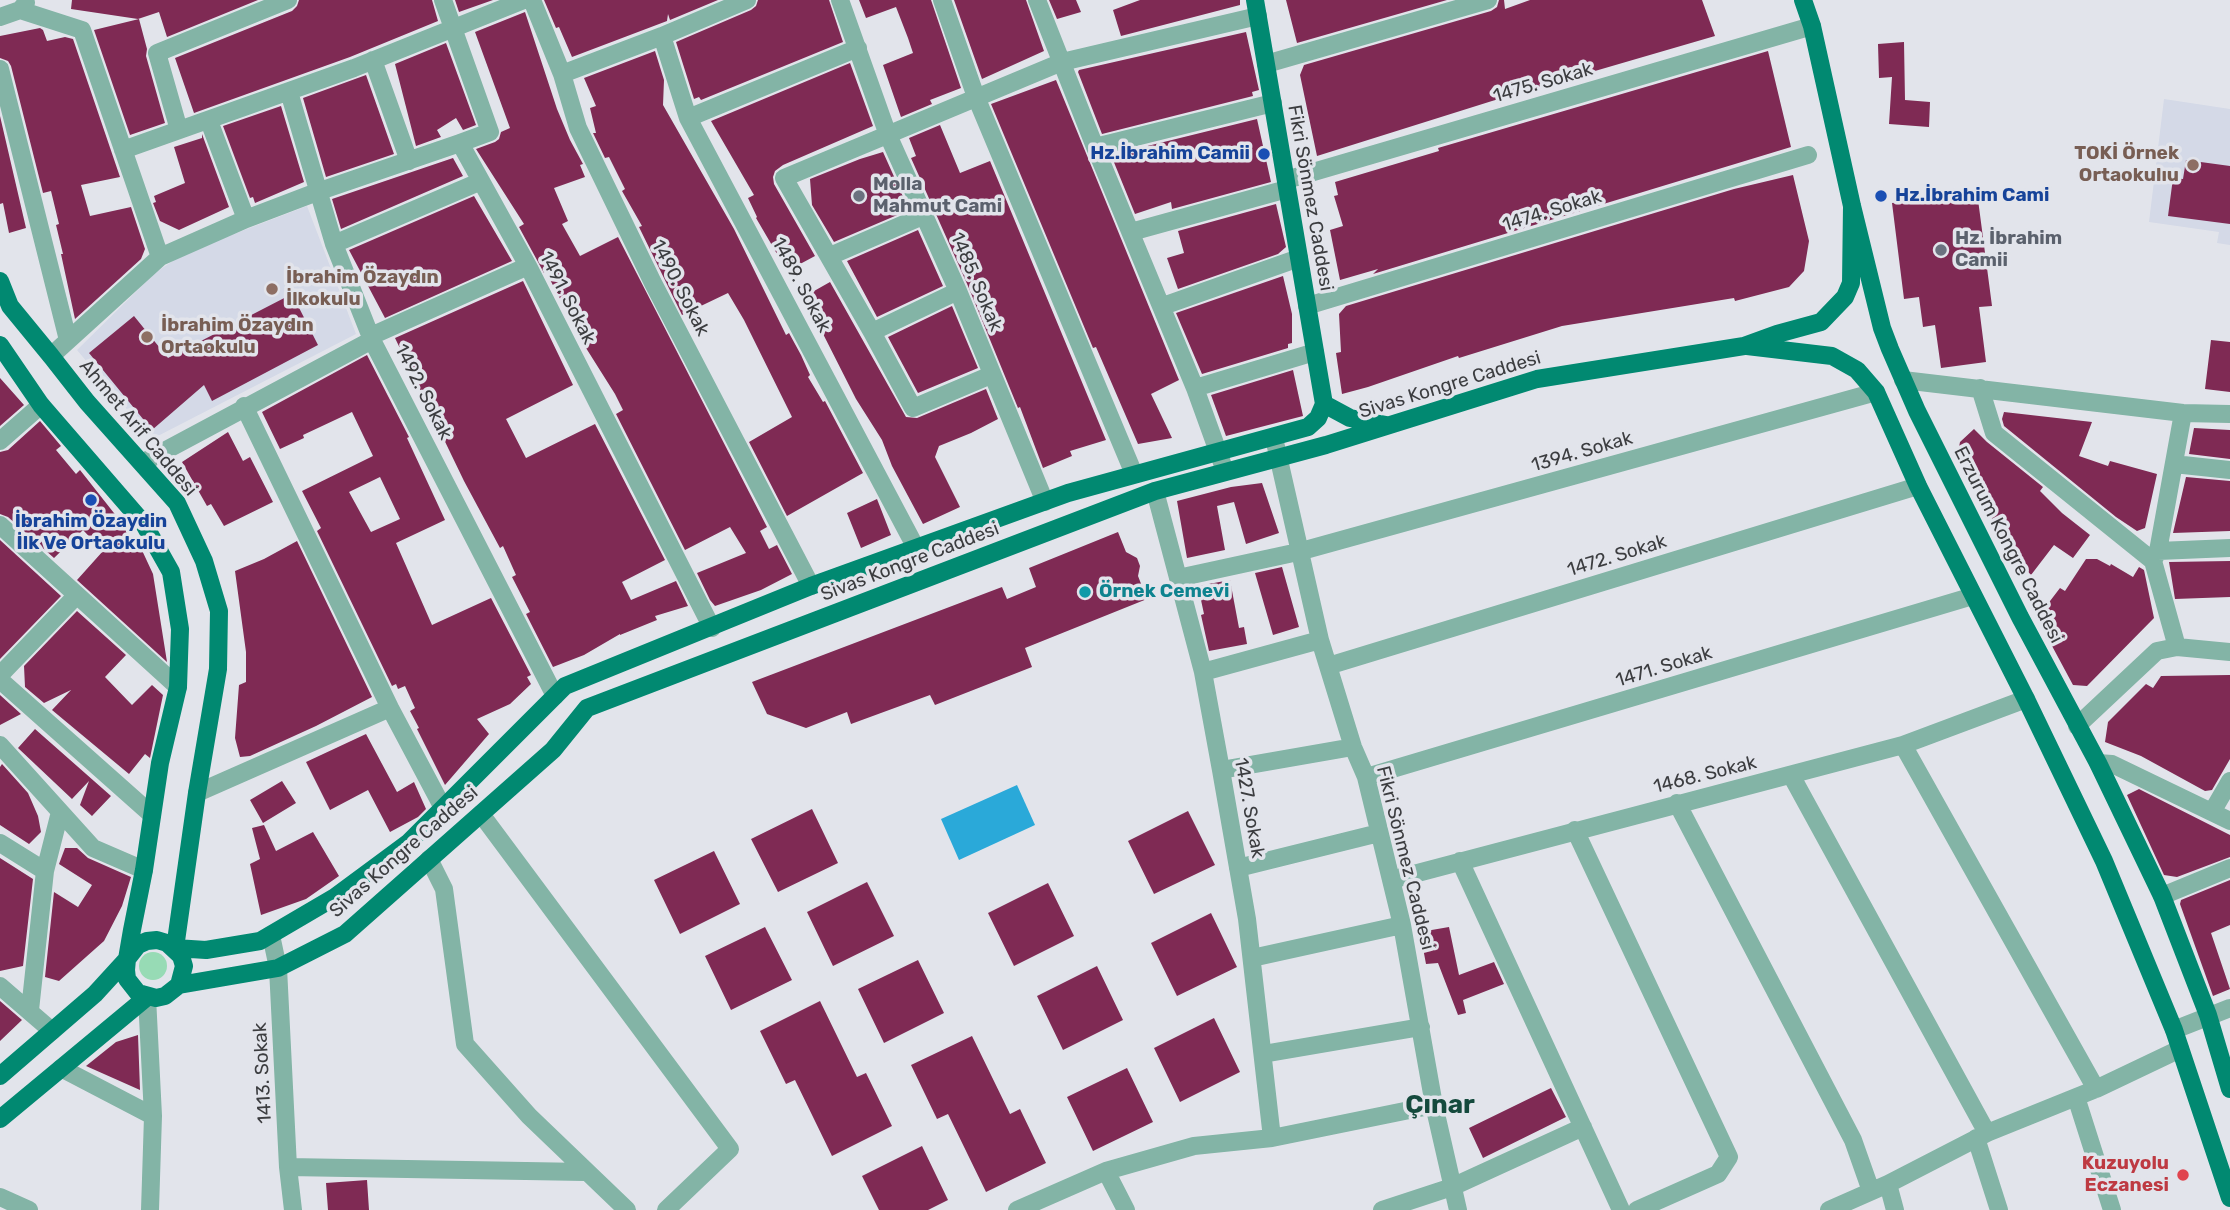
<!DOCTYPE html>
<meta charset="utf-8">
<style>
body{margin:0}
canvas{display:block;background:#e2e4eb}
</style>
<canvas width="2230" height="1210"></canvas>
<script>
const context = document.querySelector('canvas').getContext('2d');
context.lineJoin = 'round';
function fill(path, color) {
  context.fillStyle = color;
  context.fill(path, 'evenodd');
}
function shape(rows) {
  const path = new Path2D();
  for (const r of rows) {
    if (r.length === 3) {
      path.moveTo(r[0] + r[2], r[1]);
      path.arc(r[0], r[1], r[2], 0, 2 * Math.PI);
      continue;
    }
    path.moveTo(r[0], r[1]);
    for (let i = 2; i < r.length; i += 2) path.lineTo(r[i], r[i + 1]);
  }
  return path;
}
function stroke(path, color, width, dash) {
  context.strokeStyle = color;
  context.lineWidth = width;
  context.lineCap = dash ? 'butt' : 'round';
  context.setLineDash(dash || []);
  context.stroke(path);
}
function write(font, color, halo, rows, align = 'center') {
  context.font = font + ' Rubik,sans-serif';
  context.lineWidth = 7;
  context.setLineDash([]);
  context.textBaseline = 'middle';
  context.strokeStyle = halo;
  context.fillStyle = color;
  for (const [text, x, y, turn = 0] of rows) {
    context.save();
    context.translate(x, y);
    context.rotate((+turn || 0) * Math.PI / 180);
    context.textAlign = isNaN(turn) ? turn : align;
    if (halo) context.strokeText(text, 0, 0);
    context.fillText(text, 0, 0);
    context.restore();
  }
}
const built = shape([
 [2164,99,2230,109,2230,245,2217,243,2219,232,2149,222],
 [307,206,356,334,152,439,77,350,156,272,187,252]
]);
const green = shape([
 [153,966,14]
]);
const water = shape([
 [1017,785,1035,825,959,860,941,819]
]);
const building = shape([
 [72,0,258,0,167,37,159,12,138,19,71,9],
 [299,0,432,0,438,21,350,57,194,113,175,58,292,11,297,6],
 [455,0,493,0,459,12],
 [544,0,718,0,670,20,668,14,667,21,572,57,559,27,556,28],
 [758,0,829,0,843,42,701,100,699,97,694,99,676,42,751,10,756,6],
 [859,0,931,0,961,88,930,100,932,104,901,117,883,65,913,53,908,38,896,7,866,18],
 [954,0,1026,0,1044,51,982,79],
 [1049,0,1076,0,1081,12,1057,19],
 [1140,0,1240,0,1240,5,1121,36,1113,10],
 [1286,0,1447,0,1297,43],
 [1499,0,1504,0,1505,9,1530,0,1702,0,1715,36,1492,101,1317,156,1300,75,1304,65,1491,11,1497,7],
 [525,12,557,109,570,140,583,164,580,165,585,177,554,188,568,221,562,224,580,256,618,237,767,527,760,531,769,549,777,545,792,574,761,590,715,606,710,600,697,573,746,553,730,527,685,550,616,414,623,410,615,394,586,348,546,272,544,273,519,227,524,224,476,149,495,142,499,139,501,132,510,128,475,32],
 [139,19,147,49,146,56,165,123,130,135,94,30],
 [40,28,43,30,47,41,65,37,73,39,120,177,81,185,90,216,131,207,145,249,141,259,75,319,61,254,63,254,56,225,59,224,51,191,43,193,11,66,8,61,0,58,0,36],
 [1246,32,1259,90,1252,92,1253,96,1102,134,1078,72,1079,70],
 [1904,42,1905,100,1930,102,1929,127,1889,124,1892,77,1879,78,1878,44],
 [446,43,476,125,463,130,456,118,437,130,441,137,416,146,395,64],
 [655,51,664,80,663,105,734,229,786,335,789,333,801,355,810,375,808,377,823,402,825,401,863,473,787,516,749,442,792,417,744,320,728,293,682,315,639,227,642,226,622,191,625,189,609,157,605,158,593,133,596,133,590,108,596,106,584,78],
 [1768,51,1791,147,1373,274,1378,269,1340,280,1330,230,1343,226,1334,196,1338,195,1335,182,1439,151,1438,148],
 [850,63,873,126,783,165,775,171,773,177,774,184,815,256,787,271,756,218,757,217,748,198,754,195,711,121],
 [366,75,394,154,326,177,303,98],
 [1056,80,1179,380,1151,394,1172,438,1138,444,1096,347,1093,348,991,104],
 [281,106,304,182,255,203,253,197,250,198,223,126],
 [0,116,26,228,9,233,3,203,0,204],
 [1257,119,1271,182,1172,209,1171,202,1135,214,1111,155],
 [940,125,960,173,990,161,1106,440,1070,451,1072,456,1043,468,1020,407,1018,408,968,286,911,158,916,156,909,138],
 [202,134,229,207,179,230,160,221,153,203,156,202,154,196,185,183,174,147,202,138],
 [883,152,909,210,834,242,812,205,810,179,860,159],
 [453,158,463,176,341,229,332,199],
 [2186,160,2230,166,2230,224,2168,216,2173,178,2183,179],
 [1793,175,1809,241,1804,271,1789,287,1735,301,1734,298,1562,326,1459,358,1458,356,1368,387,1342,394,1336,353,1341,352,1339,314,1346,306,1734,189],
 [1977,192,1992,306,1979,307,1986,362,1941,368,1935,325,1923,327,1919,297,1904,299,1892,203],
 [474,196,512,261,385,318,349,250],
 [1276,204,1286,247,1278,254,1178,289,1167,258,1184,253,1178,231],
 [918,230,943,286,877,317,847,261],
 [1283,276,1292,314,1292,343,1288,344,1288,348,1202,374,1176,313],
 [523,281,573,385,506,419,526,458,595,424,665,560,622,582,631,600,676,581,688,606,655,616,657,620,620,635,620,634,584,655,553,667,526,614,530,612,512,577,516,575,503,546,500,548,464,481,395,338],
 [830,282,906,417,917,418,986,389,998,419,971,433,939,446,935,457,960,507,923,524,892,466,882,440,856,399,816,320,819,318,807,295],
 [292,294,318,345,212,401,204,385,152,430,89,353,134,316,168,358],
 [952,306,978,368,918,393,888,337],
 [2211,340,2230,342,2230,392,2205,389],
 [367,355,409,437,407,438,445,520,396,543,432,625,491,598,531,675,527,677,531,684,510,704,477,719,489,734,445,785,417,729,419,728,410,711,415,708,405,686,398,689,396,684,392,686,317,531,321,528,302,491,373,456,352,412,303,435,304,438,280,449,262,412],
 [380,477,400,519,371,532,349,492],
 [1293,370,1303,416,1226,436,1211,395],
 [0,378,24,405,0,426],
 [2004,412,2092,422,2079,456,2108,466,2110,461,2157,474,2145,528,2137,531,2116,517,2004,426,2002,419],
 [40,421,61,446,56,450,76,474,80,470,140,546,153,574,167,662,77,580,103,551,83,530,54,558,8,517,0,514,0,452,8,450],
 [2194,428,2230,430,2230,459,2189,454],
 [1974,429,1987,442,2043,487,2040,491,2062,513,2090,535,2073,558,2054,545,2031,575,2008,550,1958,452,1960,442],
 [228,432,243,461,250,457,273,502,224,526,211,504,207,506,182,462],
 [2186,477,2230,481,2230,531,2173,533],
 [1262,483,1279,533,1246,544,1234,502,1217,506,1225,550,1187,558,1177,501,1231,487],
 [877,499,891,535,861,548,847,513],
 [1118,532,1126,552,1137,558,1140,566,1138,576,1147,599,1025,648,1032,667,935,705,930,695,851,724,847,712,806,728,767,714,752,682,1002,587,1007,599,1036,587,1029,568],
 [0,540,61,596,0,659],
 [297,541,372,697,316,726,250,756,240,757,235,738,239,685,246,682,246,652,235,571,264,559],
 [2086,559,2097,559,2110,566,2111,564,2133,577,2139,567,2144,570,2154,618,2087,686,2073,685,2037,618,2060,588,2065,591],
 [2230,561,2230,597,2175,599,2169,562],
 [1282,567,1299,627,1273,635,1255,573],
 [1230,580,1239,628,1244,627,1247,644,1209,651,1201,615,1204,614,1198,586],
 [77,611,126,655,105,677,132,705,152,685,163,695,150,758,145,754,129,774,52,710,71,690,44,703,25,687,24,666],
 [2230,675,2230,759,2212,790,2205,791,2141,756,2105,742,2108,722,2146,684,2153,688,2161,676],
 [0,695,21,714,0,725],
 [35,729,111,796,92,816,80,805,89,781,72,799,18,748],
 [366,734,397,792,414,782,426,809,418,817,390,832,368,790,330,810,306,762],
 [2,764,28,793,38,816,41,832,29,844,0,825,0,767],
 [282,781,296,803,263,823,250,800],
 [2139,789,2230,835,2230,857,2177,877,2164,875,2127,795],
 [812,809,838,863,778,892,751,839],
 [1188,811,1215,865,1154,894,1128,841],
 [264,825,276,851,313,832,339,876,306,899,261,915,250,864,260,859,252,828],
 [65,848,77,848,88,858,131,877,122,906,104,941,59,981,45,977,54,892,78,907,92,885,59,864],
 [714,851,740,904,680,934,654,880],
 [0,858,33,879,23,966,0,971],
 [2230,880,2230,925,2211,933,2230,989,2213,996,2180,904,2181,900],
 [867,882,894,936,833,966,807,912],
 [1048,883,1074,936,1014,966,988,913],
 [1211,913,1237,967,1177,996,1151,943],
 [765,927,792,980,731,1010,705,956],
 [1449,927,1459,975,1494,962,1504,984,1463,1000,1466,1013,1458,1015,1438,963,1426,964,1420,932],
 [918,960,944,1013,884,1043,858,989],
 [1097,966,1123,1020,1063,1050,1037,996],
 [0,1001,22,1020,0,1041],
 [820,1001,857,1077,866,1073,892,1126,832,1156,795,1080,786,1084,760,1031],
 [1214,1018,1240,1072,1180,1102,1154,1048],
 [138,1035,140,1090,86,1066,116,1042],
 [972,1036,1010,1114,1020,1109,1046,1163,986,1192,948,1114,937,1119,911,1065],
 [1127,1068,1153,1122,1093,1151,1067,1097],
 [1551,1088,1566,1117,1483,1158,1469,1128],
 [922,1146,948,1200,928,1210,879,1210,862,1176],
 [367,1180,369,1210,328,1210,326,1183]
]);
const minor = shape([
 [443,0,490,132,460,143,528,266,712,628],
 [532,0,562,74,578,128,653,283,811,586],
 [840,0,888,135,958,291,1045,502],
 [942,0,976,97,1134,474],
 [1037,0,1095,147,1195,388,1225,471],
 [20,10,82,30,160,257],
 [0,17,20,10,26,3],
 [662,36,688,118,916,548],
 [373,60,409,161],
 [1266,64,1488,0],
 [0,69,68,340],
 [562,74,662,36,747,0],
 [289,92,334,244,372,340,555,696],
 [688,118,858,48],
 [209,121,246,219],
 [179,130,157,53,288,0],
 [1095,147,1273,103],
 [123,150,354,68,524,0],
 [1286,180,1812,26],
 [1131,232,1287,189],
 [334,244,479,182],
 [830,256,925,215],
 [1163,306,1299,258],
 [1307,306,1808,155],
 [872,332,958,291],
 [371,336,528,266],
 [51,356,160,257,246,219,317,192,460,143],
 [991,375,913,408,872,332,784,178,1062,62,1258,16],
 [1903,380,2183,413,2230,414],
 [1195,388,1315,352],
 [1980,388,1994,433,2153,561],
 [244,406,390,708,443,808],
 [1274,438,1320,640,1353,747,1366,777,1402,925,1434,1105,1458,1210],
 [0,441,41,405],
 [142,463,372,340],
 [2174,464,2230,470],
 [1155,491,1203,672,1221,770,1247,919,1272,1138],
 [0,525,178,687],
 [2158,551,2230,548],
 [1178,578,1298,552,1876,392],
 [2177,647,2153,561,2158,551,2183,413],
 [1328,666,1918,486],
 [1203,672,1320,640],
 [0,675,76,596],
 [0,680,152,815],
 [2077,726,2157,651,2177,647,2230,652],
 [0,745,93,848,144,870],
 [1903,745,2096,1089],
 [2098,763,2112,764,2230,821],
 [1221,770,1353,747],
 [1791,775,1987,1133],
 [1366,777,1973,596],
 [197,793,390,708],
 [1677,803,1853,1140,1871,1191],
 [2212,812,2230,781],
 [481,814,730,1149,666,1210],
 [1575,830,1729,1157,1718,1174,1637,1210],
 [0,843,45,871],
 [429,859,444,889,465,1044,529,1116,627,1210],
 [1460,861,1621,1210],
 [1238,868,1379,833],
 [1391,880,1903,745,2026,699],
 [2162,896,2230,868],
 [271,935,278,968,288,1167,293,1210],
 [1252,958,1402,925],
 [0,986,52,1031],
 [147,997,153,1116,150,1210],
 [30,1010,45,871,60,812],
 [2174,1030,2230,1008],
 [1263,1054,1421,1027],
 [61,1068,153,1116],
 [2076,1097,2112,1210],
 [1976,1138,1999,1210],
 [288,1167,585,1172],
 [1106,1171,1126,1210],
 [1888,1184,1895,1210],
 [0,1197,29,1210],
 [1017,1210,1106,1171,1194,1146,1272,1138,1434,1105],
 [1382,1210,1452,1187,1583,1127],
 [1829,1210,1888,1184,1987,1133,2096,1089,2180,1049]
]);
const major = shape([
 [1255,0,1324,404],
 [1803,0,1812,26,1852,206,1882,328,1890,349,1917,411,2020,617,2098,763,2162,896,2208,1015,2230,1089],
 [0,281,10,306,51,356,87,402,177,503,204,561,219,611,218,669,197,793,175,948],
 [0,345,41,405,144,524,171,572,180,629,178,687,160,763,144,870,132,930,127,959,126,970,127,979,138,993,156,998,165,996,179,985,184,966,181,956,167,943,157,940,147,941,138,945,127,959,95,994,0,1076],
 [1747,346,1832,356,1857,370,1876,392,1918,486,2026,699,2104,861,2174,1030,2230,1198],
 [1324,404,1350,418,1386,425],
 [175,948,206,950,260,941,335,897,408,843,565,686,811,586,1068,493,1308,427,1318,418,1324,404],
 [179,985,278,968,345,934,553,750,587,708,1155,491,1326,445,1537,379,1744,346,1777,334,1821,322,1845,297,1851,283,1852,206],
 [0,1119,147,997]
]);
const markers = [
 [1264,154,7,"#1a4fb4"],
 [2193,165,7,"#8d6e63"],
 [859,196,7,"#6b7280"],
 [1881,196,7,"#1a4fb4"],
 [1941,250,7,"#6b7280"],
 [272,289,7,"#8d6e63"],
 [147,337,7,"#8d6e63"],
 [91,500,7,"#1a4fb4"],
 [1085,592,7,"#0f9aa8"],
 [2183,1175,7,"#e0444e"]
];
const streetNames = [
 ["1475. Sokak",1543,83,-16],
 ["Fikri Sönmez Caddesi",1310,198,80],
 ["1474. Sokak",1552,211,-17],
 ["1485. Sokak",976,282,67],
 ["1489. Sokak",801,285,62],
 ["1490. Sokak",680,288,63],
 ["1491. Sokak",567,298,63],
 ["Sivas Kongre Caddesi",1450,385,-17],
 ["1492. Sokak",423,392,63],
 ["Ahmet Arif Caddesi",138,428,50],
 ["1394. Sokak",1582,452,-16],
 ["Erzurum Kongre Caddesi",2008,545,63],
 ["1472. Sokak",1617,556,-17],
 ["Sivas Kongre Caddesi",910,562,-21],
 ["1471. Sokak",1664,667,-17],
 ["1468. Sokak",1705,775,-14],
 ["1427. Sokak",1249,808,80],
 ["Sivas Kongre Caddesi",404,852,-41],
 ["Fikri Sönmez Caddesi",1405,858,76],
 ["1413. Sokak",263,1073,-93]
];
const transitNames = [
 ["Hz.İbrahim Camii",1250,154],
 ["Hz.İbrahim Cami",1895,196,"left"],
 ["İbrahim Özaydin",91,522,"center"],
 ["İlk Ve Ortaokulu",91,544,"center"]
];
const educationNames = [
 ["TOKİ Örnek",2179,154,"right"],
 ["Ortaokulıu",2179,176,"right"],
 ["İbrahim Özaydın",286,278],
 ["İlkokulu",286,300],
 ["İbrahim Özaydın",161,326],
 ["Ortaokulu",161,348]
];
const worshipNames = [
 ["Molla",873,185],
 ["Mahmut Cami",873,207],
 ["Hz. İbrahim",1955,239],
 ["Camii",1955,261]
];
const cultureNames = [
 ["Örnek Cemevi",1099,592]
];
const healthNames = [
 ["Kuzuyolu",2169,1164],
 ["Eczanesi",2169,1186]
];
const districtNames = [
 ["Çınar",1440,1105]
];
fill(built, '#d4d9e7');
fill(green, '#97dbb5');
fill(water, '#2aa9d9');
fill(building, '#7f2a54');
stroke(minor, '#83b4a6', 18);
stroke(major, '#018971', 18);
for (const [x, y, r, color] of markers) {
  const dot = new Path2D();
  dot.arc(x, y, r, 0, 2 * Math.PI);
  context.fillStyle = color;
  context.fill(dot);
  stroke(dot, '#e2e4eb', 2.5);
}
write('19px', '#3c3d40', '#e2e4eb', streetNames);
write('bold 19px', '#164399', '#e2e4eb', transitNames, 'right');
write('bold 19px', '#785e54', '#e2e4eb', educationNames, 'left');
write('bold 19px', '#5b616d', '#e2e4eb', worshipNames, 'left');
write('bold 19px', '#0d838f', '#e2e4eb', cultureNames, 'left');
write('bold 19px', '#be3a42', '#e2e4eb', healthNames, 'right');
write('bold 26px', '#154a3d', '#e2e4eb', districtNames);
</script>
